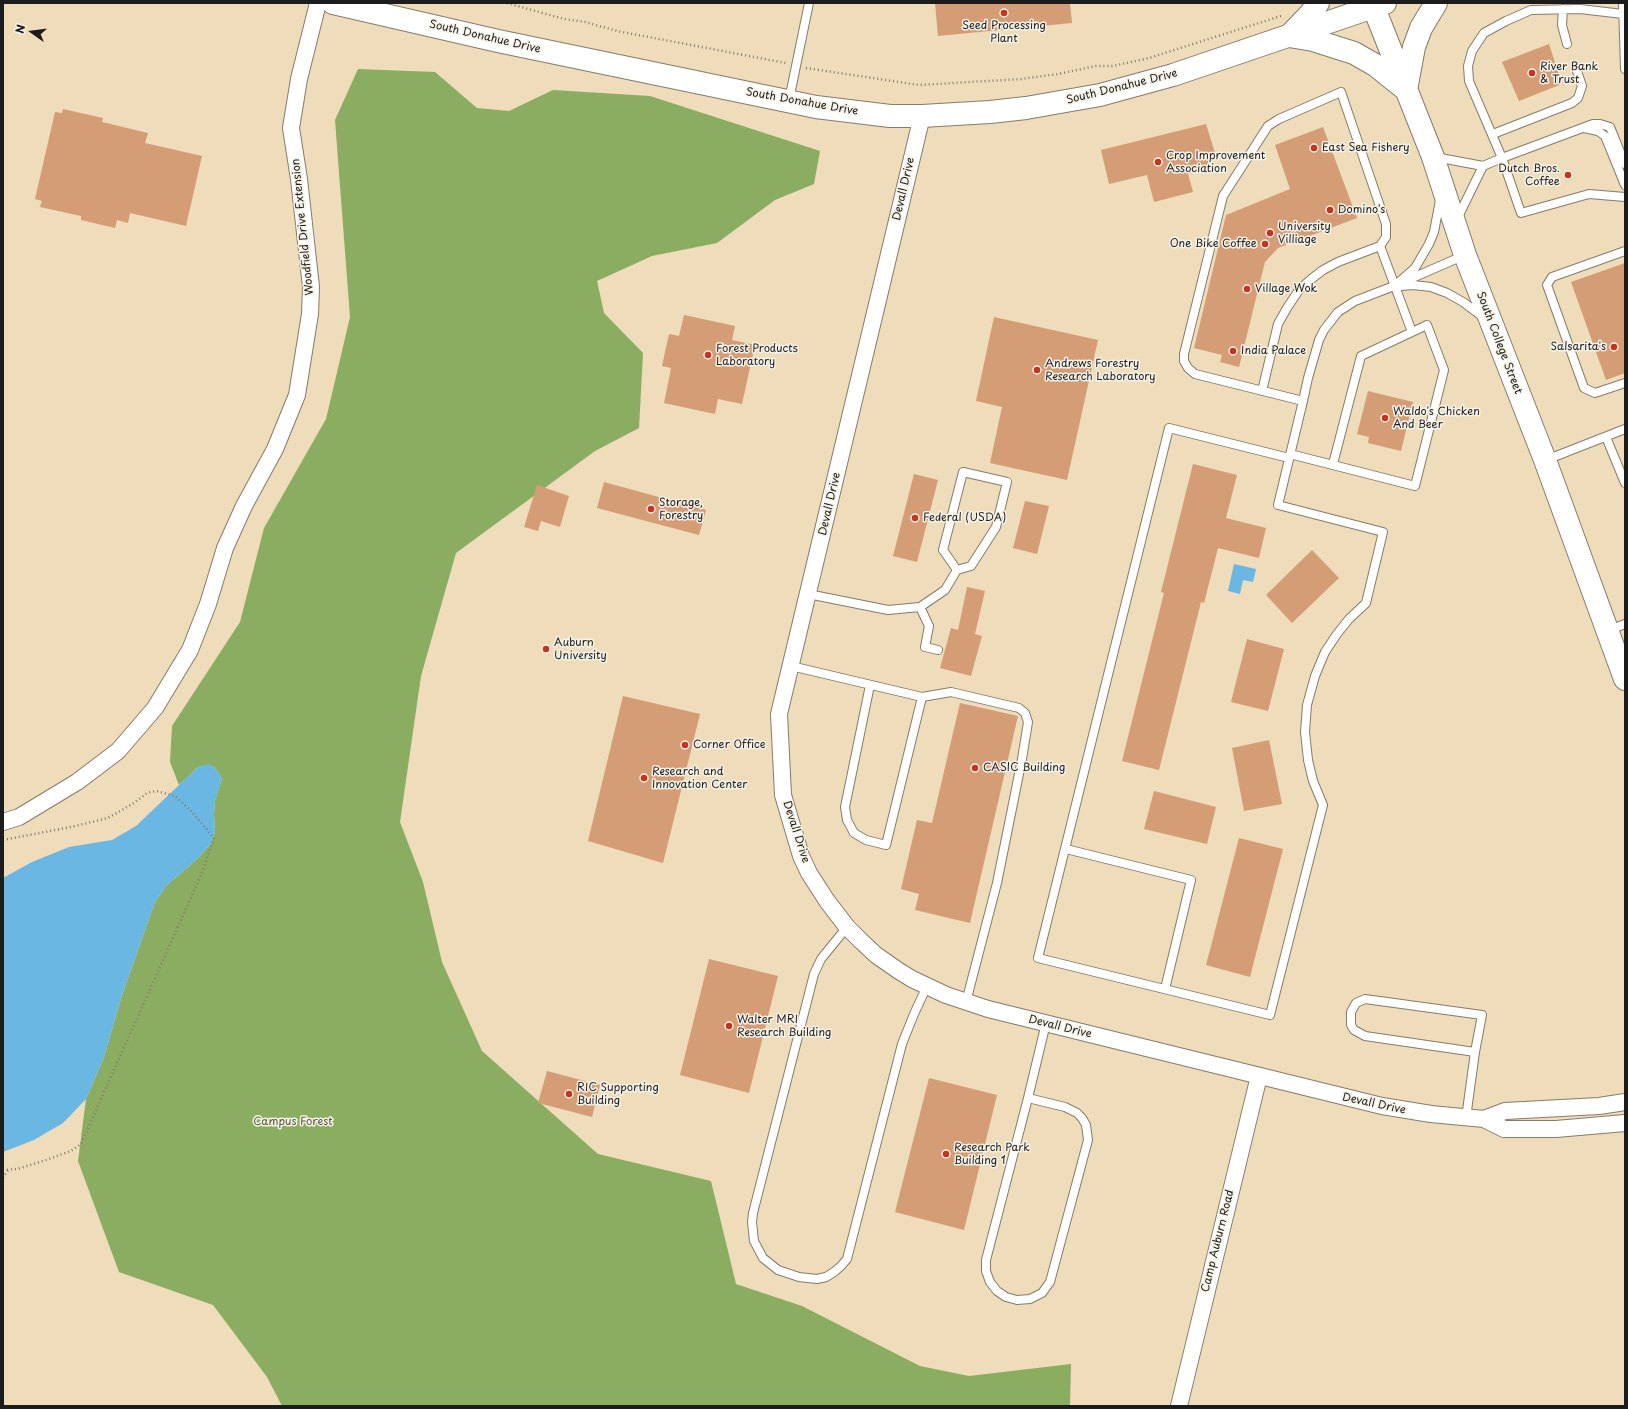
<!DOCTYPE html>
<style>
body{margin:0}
#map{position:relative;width:1628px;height:1409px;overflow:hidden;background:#eedcba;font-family:"Playpen Sans",sans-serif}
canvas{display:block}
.frame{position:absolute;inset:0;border:4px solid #1c1c1c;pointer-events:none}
.north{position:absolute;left:12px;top:12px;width:40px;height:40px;-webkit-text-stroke:3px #f7f3e8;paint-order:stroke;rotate:284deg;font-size:11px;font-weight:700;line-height:16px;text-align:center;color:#1c1c1c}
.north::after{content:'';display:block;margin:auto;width:14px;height:18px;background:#1c1c1c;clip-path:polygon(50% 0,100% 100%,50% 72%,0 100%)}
</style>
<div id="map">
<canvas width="1628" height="1409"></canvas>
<div class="frame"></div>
<div class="north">N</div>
</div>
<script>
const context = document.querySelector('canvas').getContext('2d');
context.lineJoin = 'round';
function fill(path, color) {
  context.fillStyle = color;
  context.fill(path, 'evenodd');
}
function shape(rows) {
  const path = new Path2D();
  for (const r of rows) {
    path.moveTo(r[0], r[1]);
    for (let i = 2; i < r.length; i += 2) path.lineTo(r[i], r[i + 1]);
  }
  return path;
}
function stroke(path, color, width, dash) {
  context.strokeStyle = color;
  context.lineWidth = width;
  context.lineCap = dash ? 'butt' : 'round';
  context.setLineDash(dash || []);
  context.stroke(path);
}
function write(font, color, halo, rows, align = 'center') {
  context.font = font + ' "Playpen Sans",sans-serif';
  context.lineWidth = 3;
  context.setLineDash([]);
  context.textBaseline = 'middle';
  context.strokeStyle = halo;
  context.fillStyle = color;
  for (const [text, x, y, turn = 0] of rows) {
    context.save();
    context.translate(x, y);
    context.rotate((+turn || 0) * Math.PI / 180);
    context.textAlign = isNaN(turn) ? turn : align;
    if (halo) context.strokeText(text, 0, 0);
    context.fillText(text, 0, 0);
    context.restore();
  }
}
const forest = shape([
 [358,69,435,72,477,108,509,111,553,90,650,96,820,151,814,184,775,200,717,243,652,256,597,281,604,313,643,353,639,428,595,451,456,553,421,676,400,822,423,882,442,962,482,1051,598,1154,711,1181,736,1284,802,1306,920,1366,969,1376,1071,1364,1070,1406,282,1406,267,1377,213,1305,119,1272,78,1161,86,1099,104,1057,122,995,155,902,167,885,197,859,210,845,215,832,214,814,215,801,222,778,214,767,208,765,198,767,179,785,170,762,172,726,240,622,264,528,326,419,350,317,335,120]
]);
const water = shape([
 [1234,564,1256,569,1253,582,1243,580,1240,594,1228,591],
 [208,764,214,767,222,778,215,801,214,814,215,832,210,845,197,859,167,885,155,902,122,995,104,1057,86,1099,63,1123,34,1140,3,1152,3,878,32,862,69,847,112,840,136,826,198,767]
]);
const building = shape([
 [935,3,1070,3,1072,23,938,36],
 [1549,44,1562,84,1519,101,1502,62],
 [63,109,103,118,102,122,148,133,145,143,202,156,186,226,130,213,128,223,117,220,115,228,81,220,81,216,40,207,42,201,35,199,55,112,62,113],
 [1206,124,1216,156,1207,168,1188,174,1193,192,1154,202,1147,175,1109,184,1101,150],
 [1323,127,1357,218,1278,248,1265,262,1239,367,1220,362,1222,355,1194,348,1226,215,1290,189,1275,145],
 [1625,263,1625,373,1606,380,1571,282],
 [684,315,735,326,732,340,755,345,742,404,718,399,715,414,664,403,671,368,662,366,669,334,679,336],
 [994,317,1098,340,1067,480,990,463,1002,407,976,401],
 [1368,391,1413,402,1401,451,1368,443,1369,437,1357,434],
 [1193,464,1237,475,1226,518,1266,528,1259,558,1218,548,1204,603,1201,602,1159,770,1122,761,1164,593,1161,592],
 [914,474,938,480,917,562,893,556],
 [604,482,706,510,699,535,597,508],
 [537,485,569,496,560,527,541,521,538,531,524,527],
 [1025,501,1049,506,1037,554,1013,548],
 [1312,550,1339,578,1292,623,1266,595],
 [967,587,985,591,975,634,982,636,971,676,940,668,951,628,958,630],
 [1247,639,1284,649,1268,711,1231,702],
 [623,696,700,714,663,863,588,841],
 [960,703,1018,716,970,923,915,910,919,894,901,889,917,820,932,823],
 [1269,740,1282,804,1244,811,1232,748],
 [1154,791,1216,807,1207,844,1144,829],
 [1239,838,1283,849,1250,977,1206,965],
 [709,959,778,976,749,1093,680,1075],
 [547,1071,600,1085,592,1117,538,1103],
 [929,1078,997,1095,964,1230,895,1212]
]);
const path = shape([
 [507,3,564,19,585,22,617,31,786,63],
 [806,68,919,85,1021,79,1058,74,1096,66,1113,66,1149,58,1281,16],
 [3,840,71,827,108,818,134,803,147,793,156,791,175,796,192,812,214,838,201,875,81,1144,71,1151,46,1160,17,1169,3,1170],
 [3,1178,8,1170]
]);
const lane = shape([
 [1623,3,1625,69],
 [1563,9,1562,25,1567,44],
 [789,100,809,3],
 [1584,128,1598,131,1605,136,1625,185],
 [1493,134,1572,103,1578,98,1582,86,1576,68],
 [1435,157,1483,166,1502,158,1469,81,1468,66,1472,51,1484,33,1506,21,1531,10,1580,9,1623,14],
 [1625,164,1610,127,1600,124,1593,124,1502,158,1521,213,1589,194,1625,197],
 [1457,219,1483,166],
 [1625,251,1552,277,1547,285,1584,388,1595,393,1625,383],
 [1399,282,1415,268,1429,244,1434,232,1440,200],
 [1401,286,1413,285,1431,287,1447,293,1463,302,1483,317],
 [1262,391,1278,324,1287,308,1299,290,1310,280,1323,270,1338,262,1380,246,1412,332],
 [1303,401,1195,374,1188,368,1184,361,1184,354,1223,196,1268,126,1279,119,1341,92,1386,224,1386,237,1380,246],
 [1606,437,1625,483],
 [1290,454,1415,486,1444,370,1427,325,1361,356,1333,464],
 [1289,458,1169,428,1038,958,1270,1015,1323,805,1313,781,1308,760,1305,732,1307,705,1315,676,1325,652,1337,634,1349,619,1366,603,1383,532,1278,505,1303,401,1308,378,1319,340,1324,330,1338,312,1355,301,1394,286,1465,255],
 [1546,460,1625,429],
 [808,594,888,610,920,607,945,590,957,570,971,566,996,527,1007,482,963,472,943,550,957,570],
 [920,607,929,626,925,647,938,650],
 [1609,630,1625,624],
 [791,666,922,697,951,692,1019,708,1025,713,1028,722,1022,759,997,883,966,1002],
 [870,685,845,807,847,820,854,833,866,840,886,845,922,697],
 [1066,849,1191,880,1165,989],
 [847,927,821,959,814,974,753,1213,752,1222,754,1241,763,1258,778,1270,799,1277,817,1279,826,1277,834,1272,841,1266,847,1259,902,1044,914,1014,927,986],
 [1028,1098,986,1260,986,1271,990,1282,997,1291,1006,1297,1017,1300,1030,1299,1042,1293,1050,1282,1088,1140,1086,1125,1082,1118,1077,1113,1065,1107,1028,1098,1046,1023],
 [1466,1118,1475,1052,1365,1036,1354,1030,1351,1025,1351,1012,1356,1003,1365,999,1482,1015,1475,1052]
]);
const street = shape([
 [922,116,779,714,783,795,801,856,809,873,827,901,847,927,860,940,876,955,899,971,912,979,946,995,988,1009,1382,1106,1431,1114,1484,1119,1504,1129,1556,1129,1625,1123],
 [3,822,19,817,77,782,118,751,155,708,190,650,208,604,225,548,244,506,275,449,297,395,310,314,311,287,299,179,291,128,299,79,318,3],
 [1484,1119,1505,1111,1599,1106,1625,1102],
 [1179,1406,1259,1076]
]);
const secondary = shape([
 [333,3,498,41,816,107,890,116,922,116,990,112,1026,108,1100,95,1173,75,1385,3]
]);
const primary = shape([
 [1370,3,1374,8,1433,157,1465,255,1545,460,1625,679],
 [1289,36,1313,40,1354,53,1375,65,1405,89],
 [1289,36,1311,13,1318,3],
 [1406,90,1414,47,1421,28,1436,3]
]);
const markers = [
 [1004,13,4,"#c8321e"],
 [1532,73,4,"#c8321e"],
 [1314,148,4,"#c8321e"],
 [1158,162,4,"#c8321e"],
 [1568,175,4,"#c8321e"],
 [1330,210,4,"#c8321e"],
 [1270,233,4,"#c8321e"],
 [1265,244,4,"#c8321e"],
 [1247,289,4,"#c8321e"],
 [1614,347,4,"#c8321e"],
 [1233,351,4,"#c8321e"],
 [708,355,4,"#c8321e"],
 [1037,370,4,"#c8321e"],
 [1385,418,4,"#c8321e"],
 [651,509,4,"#c8321e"],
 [915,518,4,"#c8321e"],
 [546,649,4,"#c8321e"],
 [685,745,4,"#c8321e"],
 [975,768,4,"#c8321e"],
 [644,778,4,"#c8321e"],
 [729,1026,4,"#c8321e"],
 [569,1094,4,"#c8321e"],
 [946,1154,4,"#c8321e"]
];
const poiNames = [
 ["Seed Processing",1004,26,"center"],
 ["Plant",1004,39,"center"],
 ["River Bank",1540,67],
 ["& Trust",1540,80],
 ["East Sea Fishery",1322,148],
 ["Crop Improvement",1166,156],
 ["Association",1166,169],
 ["Dutch Bros.",1560,169,"right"],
 ["Coffee",1560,182,"right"],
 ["Domino's",1338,210],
 ["University",1278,227],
 ["Villiage",1278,240],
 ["One Bike Coffee",1257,244,"right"],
 ["Village Wok",1255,289],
 ["Salsarita's",1606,347,"right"],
 ["Forest Products",716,349],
 ["Laboratory",716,362],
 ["India Palace",1241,351],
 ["Andrews Forestry",1045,364],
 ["Research Laboratory",1045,377],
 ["Waldo's Chicken",1393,412],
 ["And Beer",1393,425],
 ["Storage,",659,503],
 ["Forestry",659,516],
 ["Federal (USDA)",923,518],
 ["Auburn",554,643],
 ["University",554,656],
 ["Corner Office",693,745],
 ["CASIC Building",983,768],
 ["Research and",652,772],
 ["Innovation Center",652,785],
 ["Walter MRI",737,1020],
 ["Research Building",737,1033],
 ["RIC Supporting",577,1088],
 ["Building",577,1101],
 ["Research Park",954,1148],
 ["Building 1",954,1161]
];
const streetNames = [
 ["South Donahue Drive",485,37,13],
 ["South Donahue Drive",1122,87,-14],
 ["South Donahue Drive",802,102,10],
 ["Devall Drive",904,189,-77],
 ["Woodfield Drive Extension",303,227,-96],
 ["South College Street",1499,343,69],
 ["Devall Drive",830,504,-77],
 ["Devall Drive",796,832,72],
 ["Devall Drive",1060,1027,14],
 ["Devall Drive",1374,1104,12],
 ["Camp Auburn Road",1218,1241,-76]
];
const parkNames = [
 ["Campus Forest",293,1122]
];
fill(forest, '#8bad61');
fill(water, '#6ab7e4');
fill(building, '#d49d76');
stroke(lane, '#857c6b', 10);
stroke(street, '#857c6b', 18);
stroke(secondary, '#857c6b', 24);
stroke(primary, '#857c6b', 24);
stroke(path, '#857c6b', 2.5, [1, 3]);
stroke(lane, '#fff', 8);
stroke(street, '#fff', 16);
stroke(secondary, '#fff', 22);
stroke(primary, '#fff', 22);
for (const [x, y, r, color] of markers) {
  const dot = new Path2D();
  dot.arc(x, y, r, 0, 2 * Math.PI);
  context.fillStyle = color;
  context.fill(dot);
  stroke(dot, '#f7f3e8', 1.5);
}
write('11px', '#1c1c1c', '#f7f3e8', poiNames, 'left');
write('11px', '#1c1c1c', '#f7f3e8', streetNames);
write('11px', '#4f5939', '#f7f3e8', parkNames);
</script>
